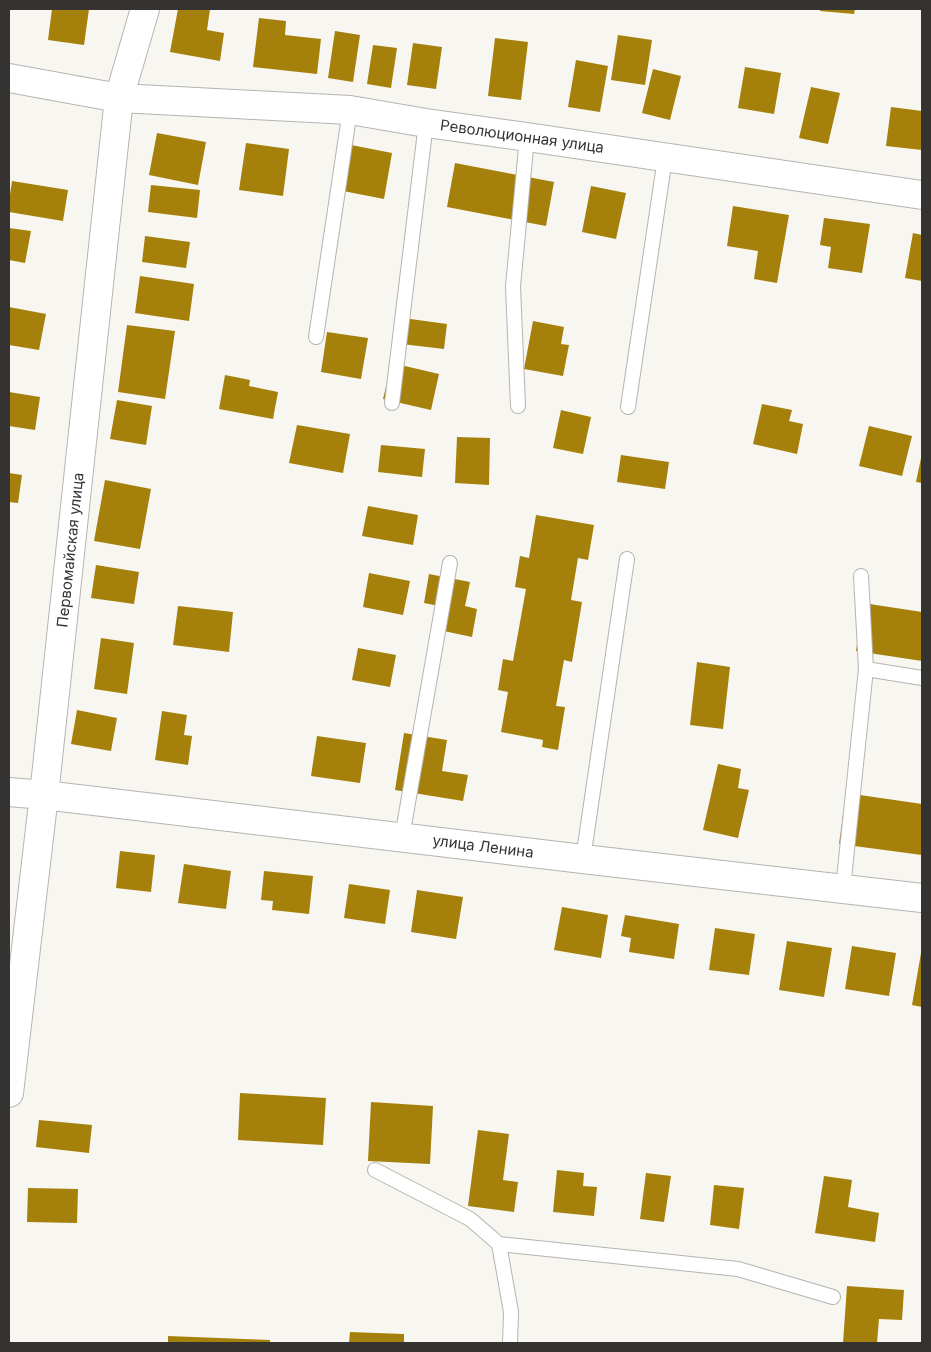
<!DOCTYPE html>
<meta charset="utf-8">
<style>
body{margin:0}
#map{position:relative;width:931px;height:1352px;overflow:hidden;background:#f7f6f1;font-family:Inter,sans-serif}
canvas{display:block}
.frame{position:absolute;inset:0;border:10px solid #343331;pointer-events:none}
</style>
<div id="map">
<canvas width="931" height="1352"></canvas>
<div class="frame"></div>
</div>
<script>
const context = document.querySelector('canvas').getContext('2d');
context.lineJoin = 'round';
function fill(path, color) {
  context.fillStyle = color;
  context.fill(path, 'evenodd');
}
function shape(rows) {
  const path = new Path2D();
  for (const r of rows) {
    path.moveTo(r[0], r[1]);
    for (let i = 2; i < r.length; i += 2) path.lineTo(r[i], r[i + 1]);
  }
  return path;
}
function stroke(path, color, width, dash) {
  context.strokeStyle = color;
  context.lineWidth = width;
  context.lineCap = dash ? 'butt' : 'round';
  context.setLineDash(dash || []);
  context.stroke(path);
}
function write(font, color, halo, rows, align = 'center') {
  context.font = font + ' Inter,sans-serif';
  context.lineWidth = 4.5;
  context.setLineDash([]);
  context.textBaseline = 'middle';
  context.strokeStyle = halo;
  context.fillStyle = color;
  for (const [text, x, y, turn = 0] of rows) {
    context.save();
    context.translate(x, y);
    context.rotate((+turn || 0) * Math.PI / 180);
    context.textAlign = isNaN(turn) ? turn : align;
    if (halo) context.strokeText(text, 0, 0);
    context.fillText(text, 0, 0);
    context.restore();
  }
}
const building = shape([
 [52,9,89,9,84,45,48,40],
 [178,9,210,9,207,30,224,33,220,61,170,52],
 [820,9,855,9,854,14,820,11],
 [259,18,286,21,285,35,321,39,317,74,253,67],
 [335,31,360,35,353,82,328,78],
 [618,35,652,40,645,85,611,80],
 [495,38,528,42,521,100,488,96],
 [413,43,442,47,436,89,407,85],
 [373,45,397,48,391,88,367,84],
 [576,60,608,66,600,112,568,107],
 [745,67,781,73,774,114,738,108],
 [653,69,681,76,670,120,642,113],
 [811,87,840,93,828,144,799,138],
 [891,107,922,111,922,150,886,146],
 [157,133,206,142,198,185,149,175],
 [246,143,289,149,283,196,239,190],
 [346,144,392,153,384,199,338,190],
 [455,163,554,182,546,226,447,207],
 [12,181,68,190,63,221,9,212,9,201],
 [151,185,200,190,197,218,148,212],
 [591,186,626,193,616,239,582,232],
 [733,206,789,215,777,283,754,279,758,251,727,246],
 [824,218,870,224,862,273,828,268,831,247,820,245],
 [9,228,31,231,25,263,9,260],
 [913,233,922,235,922,281,905,278],
 [145,236,190,242,186,268,142,262],
 [140,276,194,284,189,321,135,313],
 [9,307,46,314,39,350,9,345],
 [396,317,447,324,444,349,393,343],
 [533,321,564,327,561,344,569,345,563,376,524,369],
 [127,325,175,331,165,399,118,392],
 [327,332,368,338,361,379,321,372],
 [392,363,439,374,431,410,383,399],
 [225,375,250,380,249,386,278,392,273,419,219,409],
 [9,392,40,397,35,430,9,426],
 [117,400,152,406,146,445,110,439],
 [762,404,792,410,789,421,803,424,797,454,753,444],
 [561,410,591,417,583,454,553,448],
 [297,425,350,434,343,473,289,463],
 [869,426,912,436,902,476,859,466],
 [457,437,490,438,489,485,455,483],
 [381,445,425,449,422,477,378,472],
 [621,455,669,462,665,489,617,482],
 [921,458,922,458,922,483,916,482],
 [9,473,22,475,18,503,9,502],
 [105,480,151,489,140,549,94,541],
 [368,506,418,515,413,545,362,536],
 [536,515,594,525,588,560,578,558,571,600,582,602,572,662,564,660,556,706,565,707,558,750,542,747,543,740,501,732,508,692,498,690,503,659,513,661,526,589,515,587,520,556,529,558],
 [96,565,139,572,134,604,91,598],
 [369,573,410,581,403,615,363,607],
 [429,574,470,582,465,606,477,609,472,637,439,630,444,607,424,603],
 [863,603,922,612,922,661,856,651],
 [178,606,233,612,229,652,173,645],
 [101,638,134,643,127,694,94,689],
 [358,648,396,655,390,687,352,680],
 [697,662,730,667,723,729,690,725],
 [77,710,117,718,111,751,71,744],
 [162,711,187,715,184,735,192,736,188,765,155,760],
 [404,733,447,740,442,771,468,775,463,801,395,790],
 [317,736,366,743,360,783,311,776],
 [718,764,741,769,738,788,749,790,738,838,703,830],
 [846,793,922,804,922,855,839,844],
 [120,851,155,855,151,892,116,888],
 [184,864,231,871,226,909,178,903],
 [264,871,313,876,309,914,272,910,273,901,261,900],
 [349,884,390,890,385,924,344,918],
 [417,890,463,897,456,939,411,932],
 [562,907,608,915,601,958,554,950],
 [625,915,679,924,674,959,629,952,631,938,621,936],
 [715,928,755,934,749,975,709,970],
 [787,941,832,948,824,997,779,990],
 [852,946,896,953,889,996,845,989],
 [921,953,922,953,922,1007,912,1005],
 [240,1093,326,1098,323,1145,238,1140],
 [371,1102,433,1106,430,1164,368,1161],
 [39,1120,92,1125,89,1153,36,1147],
 [478,1130,509,1134,503,1180,518,1182,514,1212,468,1206],
 [557,1170,584,1173,583,1186,597,1187,594,1216,553,1212],
 [646,1173,671,1176,664,1222,640,1219],
 [824,1176,852,1180,848,1207,879,1213,875,1242,815,1233],
 [714,1185,744,1188,739,1229,710,1225],
 [28,1188,78,1189,77,1223,27,1222],
 [847,1286,904,1290,902,1320,879,1319,877,1343,843,1343],
 [350,1332,404,1334,404,1343,349,1343],
 [168,1336,270,1340,270,1343,168,1343]
]);
const service = shape([
 [316,337,350,110],
 [392,403,426,123],
 [518,406,513,286,527,137],
 [628,407,665,158],
 [866,669,922,678],
 [402,837,450,563],
 [583,859,627,559],
 [843,888,866,669,861,576],
 [375,1170,470,1219,499,1244,738,1269,833,1297],
 [499,1244,511,1312,510,1343]
]);
const minor = shape([
 [9,78,119,98,350,110,426,123,527,137,922,195],
 [9,792,44,795,583,859,922,898],
 [9,1093,44,795,119,98,145,9]
]);
const streetNames = [
 ["Революционная улица",522,137,8],
 ["Первомайская улица",71,550,-84],
 ["улица Ленина",483,847,7]
];
fill(building, '#a5810c');
stroke(service, '#b6b4b0', 16);
stroke(minor, '#b6b4b0', 30);
stroke(service, '#fff', 14);
stroke(minor, '#fff', 28);
write('15px', '#343331', '#fff', streetNames);
</script>
